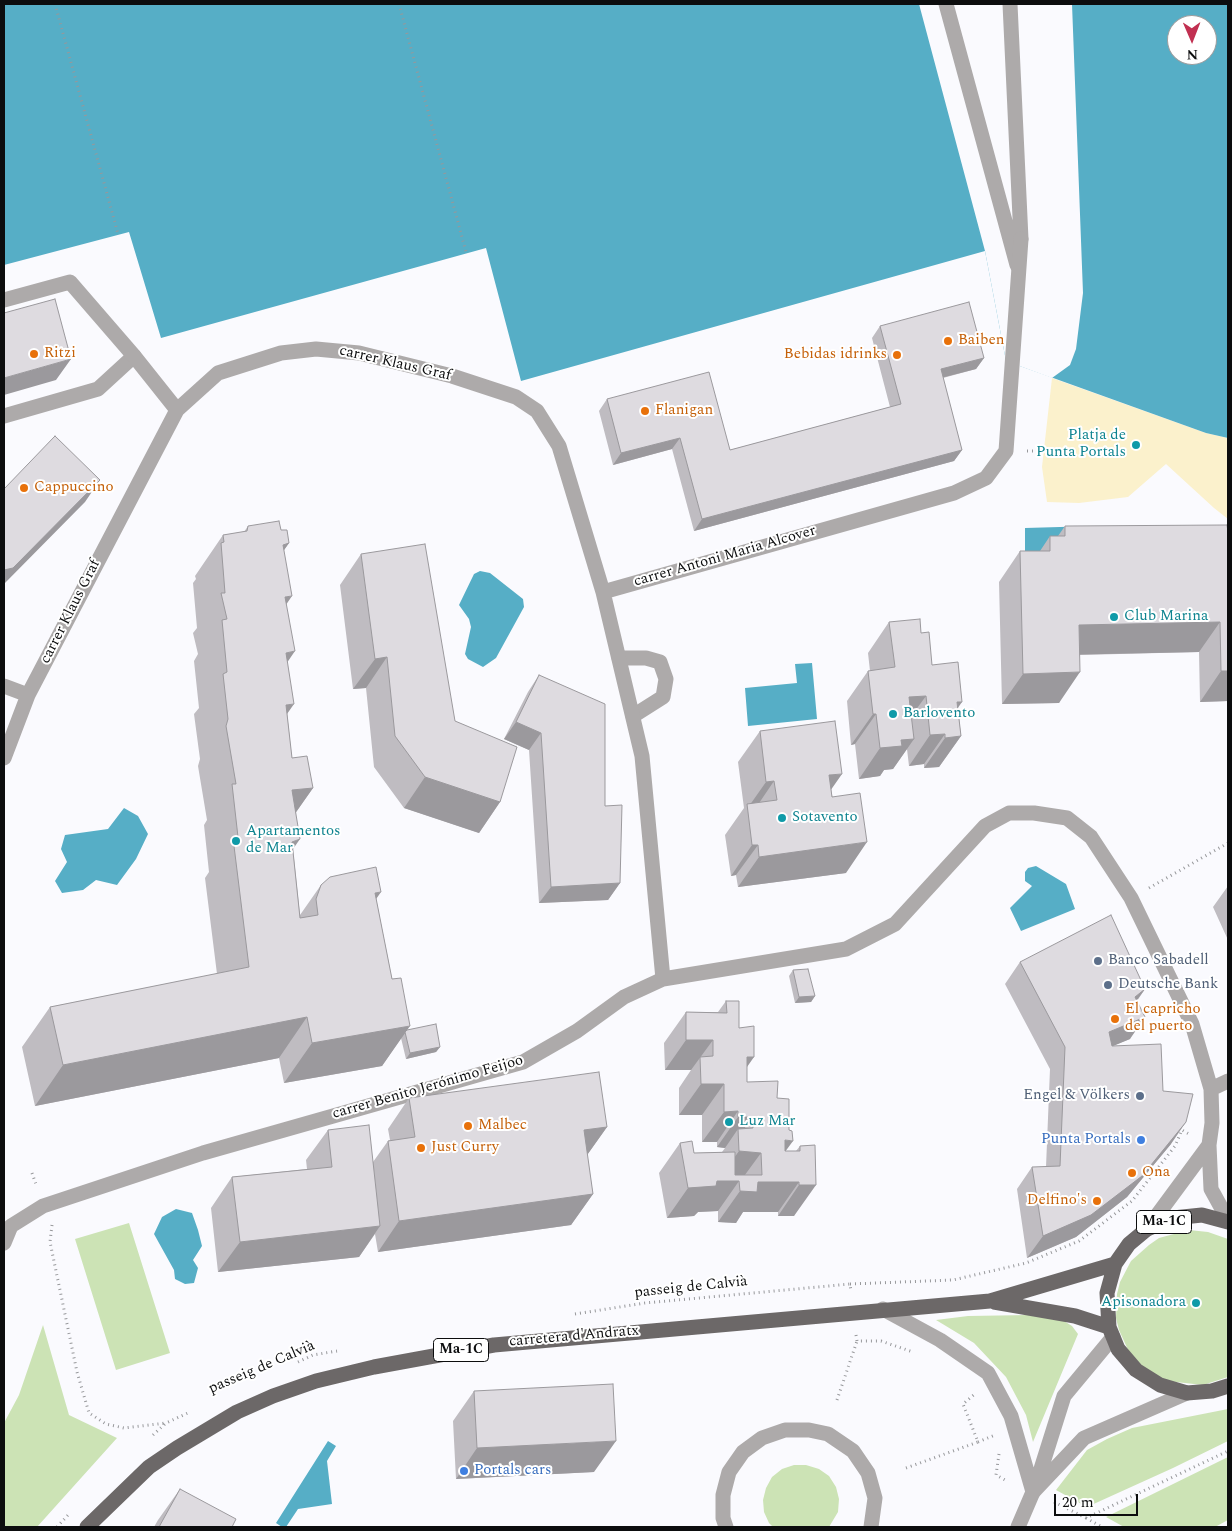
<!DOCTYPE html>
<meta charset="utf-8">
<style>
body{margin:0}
#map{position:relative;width:1232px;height:1531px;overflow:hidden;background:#fafafe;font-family:Spectral,serif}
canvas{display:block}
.frame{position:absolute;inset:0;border:5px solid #0c0d0e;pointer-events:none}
.north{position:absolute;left:1167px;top:15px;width:50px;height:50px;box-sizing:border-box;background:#fff;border:1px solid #9e9e9f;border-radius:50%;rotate:179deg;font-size:14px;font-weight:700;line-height:20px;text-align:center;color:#0c0d0e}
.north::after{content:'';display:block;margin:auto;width:18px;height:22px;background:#c13051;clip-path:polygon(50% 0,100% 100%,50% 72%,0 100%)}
.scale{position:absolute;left:1054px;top:1494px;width:84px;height:22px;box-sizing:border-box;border:2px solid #0c0d0e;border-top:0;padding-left:6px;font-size:15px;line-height:18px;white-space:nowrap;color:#0c0d0e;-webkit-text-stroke:4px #fff;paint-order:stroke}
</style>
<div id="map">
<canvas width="1232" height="1531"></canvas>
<div class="frame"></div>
<div class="north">N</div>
<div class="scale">20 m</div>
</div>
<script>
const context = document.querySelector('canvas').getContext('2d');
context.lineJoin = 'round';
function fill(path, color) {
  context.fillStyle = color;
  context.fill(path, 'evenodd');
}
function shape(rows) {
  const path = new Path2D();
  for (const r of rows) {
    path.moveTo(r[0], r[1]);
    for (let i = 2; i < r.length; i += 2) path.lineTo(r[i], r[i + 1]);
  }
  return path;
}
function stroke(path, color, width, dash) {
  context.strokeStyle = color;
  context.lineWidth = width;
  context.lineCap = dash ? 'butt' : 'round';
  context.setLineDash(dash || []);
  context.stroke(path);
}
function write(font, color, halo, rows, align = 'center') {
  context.font = font + ' Spectral,serif';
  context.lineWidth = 4;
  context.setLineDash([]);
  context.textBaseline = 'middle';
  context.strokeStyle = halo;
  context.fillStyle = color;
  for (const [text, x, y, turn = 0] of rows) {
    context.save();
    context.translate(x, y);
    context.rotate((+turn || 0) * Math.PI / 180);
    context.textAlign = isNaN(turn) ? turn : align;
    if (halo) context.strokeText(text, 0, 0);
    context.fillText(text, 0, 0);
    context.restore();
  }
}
const green = shape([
 [129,1223,170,1353,116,1370,75,1239],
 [1189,1230,1208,1232,1228,1239,1228,1377,1203,1385,1167,1381,1146,1370,1129,1352,1119,1330,1116,1318,1117,1294,1120,1282,1131,1261,1149,1245,1159,1238],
 [1029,1315,1064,1321,1072,1326,1078,1334,1033,1442,1026,1415,1006,1377,974,1343,936,1320,968,1316],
 [43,1325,69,1415,117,1438,37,1527,4,1527,4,1423,19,1395],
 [1228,1409,1228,1441,1173,1468,1087,1507,1056,1490,1087,1450,1107,1439,1132,1428],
 [1228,1457,1228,1520,1215,1527,1124,1527,1106,1517],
 [794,1465,806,1465,819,1469,829,1476,836,1487,839,1499,838,1512,829,1527,773,1527,769,1523,764,1512,763,1500,766,1488,772,1477,782,1469]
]);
const sand = shape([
 [1052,378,1206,433,1228,438,1228,519,1214,508,1166,464,1128,497,1079,503,1047,502,1042,467]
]);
const water = shape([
 [4,4,1228,4,1228,438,1206,433,1006,361,985,251,521,381,486,248,161,338,129,232,4,265],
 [1177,25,1207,25,1207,55,1177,55],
 [1095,526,1095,554,1025,556,1025,528],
 [480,571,490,573,523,599,524,607,496,658,483,667,468,659,465,654,471,627,469,619,459,605,474,574],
 [812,663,817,719,748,726,745,688,797,683,795,664],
 [124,808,138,816,148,834,136,859,117,885,96,880,83,890,62,893,55,881,67,862,61,849,65,835,108,829],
 [1036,866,1066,884,1075,909,1021,931,1010,908,1032,886,1025,881,1025,872,1028,868],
 [176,1209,192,1213,198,1230,202,1246,193,1260,198,1268,194,1283,185,1284,175,1279,174,1270,154,1234,162,1217],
 [328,1441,336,1446,327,1461,332,1504,298,1509,286,1527,282,1527,276,1523]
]);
const pier = shape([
 [919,4,1072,4,1083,293,1076,349,1070,365,1052,378,1006,361,985,251]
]);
const path = shape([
 [55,4,118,234],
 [399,4,466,252],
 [1027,451,1043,451],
 [1149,888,1228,843],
 [32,1173,37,1187],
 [52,1225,50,1242,77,1372,89,1413,106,1424,124,1428,166,1423],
 [850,1284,953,1280,1026,1263,1079,1241,1132,1201,1175,1146,1182,1130,1189,1134],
 [575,1314,645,1303,850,1284,851,1291],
 [856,1335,857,1341,881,1341,913,1352],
 [298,1362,313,1355,337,1351],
 [837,1400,857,1341],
 [153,1435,166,1423,190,1412],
 [978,1442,995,1435],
 [999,1454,996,1475,1007,1481],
 [906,1468,978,1442,963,1404,976,1393],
 [1054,1502,1086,1518,1228,1451],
 [1086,1518,1102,1527],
 [57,1527,68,1515]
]);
const service = shape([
 [946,4,1017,265],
 [1010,4,1021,239],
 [619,658,646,658,660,662,666,679,663,697,633,716],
 [726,1527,723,1518,723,1495,729,1472,743,1452,762,1438,785,1430,809,1430,828,1434,853,1451,868,1473,875,1498,871,1527]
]);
const pedestrian = shape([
 [4,416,98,389,134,356]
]);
const minor = shape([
 [4,300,70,282,134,356,177,410],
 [603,592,954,493,986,478,1006,451,1021,239],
 [4,686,28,695],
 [4,758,28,695,177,410,218,373,281,353,316,349,359,353,452,376,516,397,537,411,559,446,603,592,642,756,663,979],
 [1211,1089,1228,1081],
 [1147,1229,1209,1145],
 [4,1243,11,1226,43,1206,203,1153,523,1062,577,1031,624,997,663,979,846,949,895,924,985,826,1009,813,1034,813,1067,818,1091,837,1131,898,1192,1024,1211,1089,1212,1123,1209,1145,1211,1189,1228,1220],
 [1018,1527,1033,1492]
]);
const tertiary = shape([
 [883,1309,940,1340,988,1373,1011,1416,1033,1492],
 [1035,1488,1064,1396,1113,1337],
 [1033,1492,1084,1438,1187,1393]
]);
const primary = shape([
 [1228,1222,1202,1215,1173,1218,1147,1229,1129,1244,1115,1264,1107,1293,1109,1327,1118,1349,1136,1370,1160,1385,1187,1393,1212,1391,1228,1386],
 [994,1302,1075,1316,1109,1327],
 [87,1527,149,1467,177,1448,237,1412,273,1396,316,1381,374,1367,494,1345,990,1301,1115,1264]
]);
const wall = shape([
 [880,326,984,358,976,369,943,378,962,450,954,461,694,531,672,449,613,465,599,411,607,399,730,450,890,407,872,338],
 [248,526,281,530,289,543,284,550,286,605,287,713,292,758,313,788,296,812,293,849,300,915,321,885,376,898,392,979,407,1030,440,1047,436,1052,406,1059,401,1038,382,1066,284,1083,279,1058,35,1106,22,1047,50,1007,217,974,205,878,209,872,204,825,207,820,198,766,200,759,194,714,199,708,194,661,198,654,193,633,197,628,193,583,196,579,195,576,223,535,244,532],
 [1065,526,1228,532,1228,701,1200,702,1199,652,1080,655,1059,703,1002,704,999,582,1020,551,1040,551,1050,536,1058,536],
 [361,554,500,802,479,833,404,808,374,767,366,688,353,689,340,585],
 [889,622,921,633,932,665,958,708,961,736,939,767,924,768,924,764,909,766,907,749,893,769,884,770,880,776,859,779,855,744,851,745,847,701,868,671,870,671,868,653],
 [539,675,605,806,620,883,608,900,539,903,529,750,504,739,528,692],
 [760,731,831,789,846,873,738,887,736,875,731,876,725,835,744,808,738,762],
 [1228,886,1228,940,1213,907],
 [1020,962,1145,989,1137,1001,1130,1039,1112,1046,1163,1091,1171,1144,1127,1197,1076,1237,1027,1258,1017,1189,1032,1167,1046,1167,1050,1069,1005,984],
 [793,970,815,996,811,1002,795,1003,789,976],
 [726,1001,739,1028,747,1067,747,1082,777,1098,785,1151,796,1151,800,1146,815,1145,794,1216,778,1216,778,1212,743,1212,736,1223,718,1222,718,1211,698,1212,694,1216,667,1218,659,1173,680,1143,694,1153,722,1152,725,1148,717,1147,717,1142,702,1142,702,1115,679,1115,679,1088,691,1070,665,1070,664,1043,686,1012,718,1012],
 [409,1098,607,1127,587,1155,593,1194,571,1225,378,1252,375,1234,359,1257,218,1272,211,1208,232,1177,307,1169,306,1160,328,1130,373,1162,388,1141,390,1140,388,1129],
 [474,1391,594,1472,456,1479,453,1421],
 [180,1489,232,1527,154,1527,158,1520]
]);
const shadedWall = shape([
 [984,358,976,369,933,380,941,369],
 [71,359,56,380,4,395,4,378],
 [680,438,672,449,613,465,621,453],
 [962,450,954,461,694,531,702,519],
 [100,480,85,502,4,584,4,570],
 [289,543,260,584,283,545],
 [292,596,264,637,285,597],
 [1220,622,1199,652,1058,655,1079,625],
 [295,651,267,692,286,653],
 [387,657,366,688,353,689,375,659],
 [1221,671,1228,671,1228,701,1200,702],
 [1080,672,1059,703,1002,704,1023,674],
 [926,696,904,726,909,697],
 [957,702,962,702,941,732],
 [294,704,266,744,286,705],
 [873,714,876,714,855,744,851,745],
 [516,722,541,733,529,750,504,739],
 [945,734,924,764,909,766,930,735],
 [961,736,939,767,924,768,945,738],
 [914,739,893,769,884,770,880,776,859,779,880,748,901,740],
 [842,774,821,804,829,775],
 [425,777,500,802,479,833,404,808],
 [774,781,753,812,747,809,766,782],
 [313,788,285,828,292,790],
 [300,839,272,879,292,842],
 [867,842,846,873,738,887,759,857],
 [752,845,758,845,736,875,731,876],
 [620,883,608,900,539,903,551,887],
 [381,892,353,932,375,893],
 [1145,989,1129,1011,1135,997],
 [815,996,811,1002,795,1003,799,997],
 [307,1017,279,1058,35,1106,63,1065],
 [1145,1017,1130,1039,1094,1054,1109,1032],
 [410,1026,382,1066,284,1083,312,1043],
 [686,1040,713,1040,691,1070,665,1070],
 [440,1047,436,1052,406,1059,410,1053],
 [747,1057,754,1057,733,1087],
 [701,1084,724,1084,702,1115,679,1115],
 [738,1111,717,1142,702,1142,724,1112],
 [738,1117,752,1117,739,1137,738,1129,725,1148,717,1147],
 [1186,1122,1171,1144,1127,1197,1076,1237,1027,1258,1043,1236],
 [607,1127,585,1158,584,1130],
 [785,1140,793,1141,771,1171],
 [739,1151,761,1153,739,1183,739,1181,718,1211,698,1212,694,1216,667,1218,688,1188,718,1181],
 [758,1182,799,1182,778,1212,743,1212,736,1223,718,1222,740,1191],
 [799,1185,816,1185,794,1216,778,1216],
 [593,1194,571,1225,378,1252,399,1221],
 [380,1226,359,1257,218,1272,240,1242],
 [616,1441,594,1472,456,1479,477,1448]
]);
const building = shape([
 [55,299,71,359,4,378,4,313,55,299],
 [969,302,984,358,941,369,962,450,702,519,680,438,621,453,607,399,709,372,730,450,901,404,880,326,969,302],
 [55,436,100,480,13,568,4,570,4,489,55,436],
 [279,521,281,530,287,530,289,543,283,545,292,596,285,597,295,651,286,653,294,704,286,705,292,758,307,756,313,788,292,790,300,839,292,842,300,918,318,915,316,899,321,885,330,877,376,867,381,892,375,893,392,979,401,978,410,1026,312,1043,307,1017,63,1065,50,1007,249,967,233,838,238,837,232,784,236,784,226,726,228,719,223,674,227,672,222,620,227,619,221,593,225,593,221,543,224,542,223,535,247,531,248,526,279,521],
 [1227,525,1228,532,1228,671,1221,671,1220,622,1079,625,1080,672,1023,674,1020,551,1050,551,1050,536,1065,536,1065,526,1227,525],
 [425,544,455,721,517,747,500,802,425,777,395,736,387,657,375,659,361,554,425,544],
 [920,619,921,633,929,632,932,665,958,662,962,702,957,702,961,736,945,738,945,734,930,735,926,696,909,697,914,739,901,740,902,746,880,748,876,714,873,714,868,671,895,667,889,622,920,619],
 [539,675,605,704,605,806,622,805,620,883,551,887,541,733,516,722,539,675],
 [835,721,842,774,829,775,832,797,860,793,867,842,759,857,758,845,752,845,747,804,777,800,774,781,766,782,760,731,835,721],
 [1111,915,1145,989,1135,997,1145,1017,1109,1032,1112,1046,1161,1044,1163,1091,1193,1094,1186,1122,1142,1176,1091,1215,1043,1236,1032,1167,1060,1166,1065,1047,1020,962,1111,915],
 [808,969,815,996,799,997,793,970,808,969],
 [726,1001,739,1001,739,1028,754,1026,754,1057,747,1057,747,1082,778,1081,777,1098,789,1099,789,1130,792,1131,793,1141,785,1140,785,1151,800,1151,800,1146,815,1145,816,1185,799,1185,799,1182,758,1182,757,1192,740,1191,739,1181,717,1181,716,1186,688,1188,680,1143,692,1141,694,1153,735,1152,735,1175,762,1175,761,1153,739,1151,738,1129,753,1128,752,1117,738,1117,738,1111,724,1112,724,1084,701,1084,700,1057,713,1056,713,1040,686,1040,686,1012,727,1013,726,1001],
 [436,1024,440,1047,410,1053,405,1032,407,1030,436,1024],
 [599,1072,607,1127,584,1130,593,1194,399,1221,388,1141,415,1137,409,1098,599,1072],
 [369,1125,380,1226,240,1242,232,1177,332,1167,328,1130,369,1125],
 [613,1384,616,1441,477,1448,474,1391,613,1384],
 [180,1489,236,1519,232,1527,159,1527,180,1489]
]);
const markers = [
 [948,341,5,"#e8710a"],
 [34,354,5,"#e8710a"],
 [897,355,5,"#e8710a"],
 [645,411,5,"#e8710a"],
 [1136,445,5,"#0f9aa8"],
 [24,488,5,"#e8710a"],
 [1114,617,5,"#0f9aa8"],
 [893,714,5,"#0f9aa8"],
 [782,818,5,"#0f9aa8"],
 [236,841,5,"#0f9aa8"],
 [1098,961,5,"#5c6f8a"],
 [1108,985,5,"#5c6f8a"],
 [1115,1019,5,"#e8710a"],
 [1140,1096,5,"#5c6f8a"],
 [729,1122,5,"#0f9aa8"],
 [468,1126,5,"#e8710a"],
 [1141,1140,5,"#3f7fe0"],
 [421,1148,5,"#e8710a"],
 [1132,1173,5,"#e8710a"],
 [1097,1201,5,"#e8710a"],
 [1196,1303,5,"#0f9aa8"],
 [464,1471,5,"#3f7fe0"]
];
const shields = [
 [1164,1222,55],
 [461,1350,55]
];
const shieldNames = [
 ["Ma-1C",1164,1222],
 ["Ma-1C",461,1350]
];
const foodNames = [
 ["Baiben",958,341],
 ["Ritzi",44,354],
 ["Bebidas idrinks",887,355,"right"],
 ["Flanigan",655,411],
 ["Cappuccino",34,488],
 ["El capricho",1125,1010],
 ["del puerto",1125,1027],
 ["Malbec",478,1126],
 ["Just Curry",431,1148],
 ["Ona",1142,1173],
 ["Delfino's",1087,1201,"right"]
];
const streetNames = [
 ["carrer Klaus Graf",395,364,13],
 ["carrer Antoni Maria Alcover",725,557,-16],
 ["carrer Klaus Graf",71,612,-63],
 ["carrer Benito Jerónimo Feijoo",428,1088,-16],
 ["passeig de Calvià",691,1288,-6],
 ["carretera d'Andratx",574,1337,-5],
 ["passeig de Calvià",262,1368,-23]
];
const cultureNames = [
 ["Platja de",1126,436,"right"],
 ["Punta Portals",1126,453,"right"],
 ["Club Marina",1124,617],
 ["Barlovento",903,714],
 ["Sotavento",792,818],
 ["Apartamentos",246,832],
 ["de Mar",246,849],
 ["Luz Mar",739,1122],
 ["Apisonadora",1186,1303,"right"]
];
const serviceNames = [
 ["Banco Sabadell",1108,961],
 ["Deutsche Bank",1118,985],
 ["Engel & Völkers",1130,1096,"right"]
];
const shopNames = [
 ["Punta Portals",1131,1140],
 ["Portals cars",474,1471,"left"]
];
fill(green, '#cce3b5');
fill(sand, '#fbf1cc');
fill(water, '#56aec6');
fill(pier, '#fafafe');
stroke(path, '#97989b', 3, [1, 4]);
stroke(service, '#adaaaa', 15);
stroke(pedestrian, '#adaaaa', 15);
stroke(minor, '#adaaaa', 15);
stroke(tertiary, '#adaaaa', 15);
stroke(primary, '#6c6868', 15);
fill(wall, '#bfbcc1');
fill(shadedWall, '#9b999d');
fill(building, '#dedbe0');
stroke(building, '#9b999d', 1);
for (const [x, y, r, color] of markers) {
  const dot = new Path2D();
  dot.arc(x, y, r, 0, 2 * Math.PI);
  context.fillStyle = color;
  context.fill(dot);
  stroke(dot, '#fff', 2);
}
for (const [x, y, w] of shields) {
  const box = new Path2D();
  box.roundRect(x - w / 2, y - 11.5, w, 23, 4);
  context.fillStyle = '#fff';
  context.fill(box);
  stroke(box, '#0c0d0e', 1);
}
write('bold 14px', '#0c0d0e', null, shieldNames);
write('15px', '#c56008', '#fff', foodNames, 'left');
write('15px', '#0c0d0e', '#fff', streetNames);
write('15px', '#0d838f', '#fff', cultureNames, 'left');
write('15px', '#4e5e75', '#fff', serviceNames, 'left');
write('15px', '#366cbe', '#fff', shopNames, 'right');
</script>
